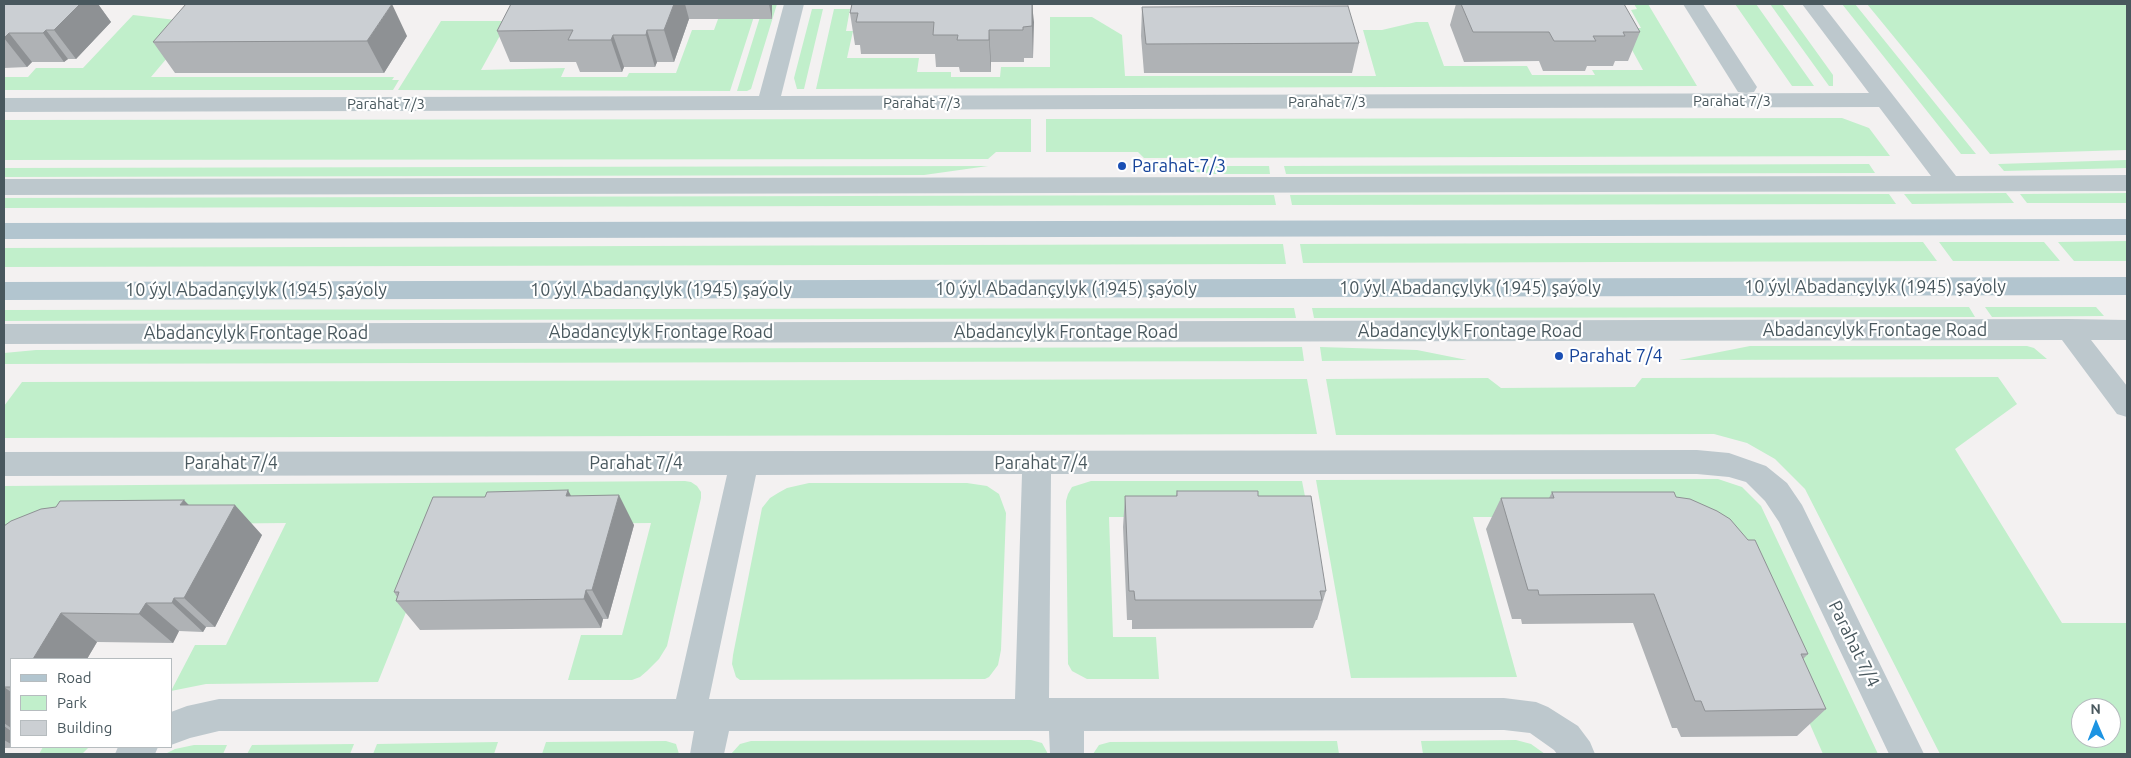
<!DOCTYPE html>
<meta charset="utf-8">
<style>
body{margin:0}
#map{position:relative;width:2131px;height:758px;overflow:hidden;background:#f3f1f1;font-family:Ubuntu,sans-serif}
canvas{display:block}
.frame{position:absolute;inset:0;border:5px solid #49585e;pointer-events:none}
.legend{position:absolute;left:10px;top:658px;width:162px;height:90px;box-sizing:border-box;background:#fff;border:1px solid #b6bcbf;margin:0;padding:6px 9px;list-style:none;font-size:15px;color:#49585e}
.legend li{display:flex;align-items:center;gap:10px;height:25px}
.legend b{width:25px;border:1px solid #b6bcbf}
.north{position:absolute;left:2071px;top:698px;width:50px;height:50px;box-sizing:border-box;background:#fff;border:1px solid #b6bcbf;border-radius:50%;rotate:359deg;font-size:14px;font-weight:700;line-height:20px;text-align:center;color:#49585e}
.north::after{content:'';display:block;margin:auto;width:18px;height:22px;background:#1d94e2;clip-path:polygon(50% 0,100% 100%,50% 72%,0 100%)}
</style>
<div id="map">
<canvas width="2131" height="758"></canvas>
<div class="frame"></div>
<ul class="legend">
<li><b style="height:6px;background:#b2c5cf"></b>Road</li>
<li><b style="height:14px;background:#c1efcb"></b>Park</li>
<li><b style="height:14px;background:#cbcfd3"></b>Building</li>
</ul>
<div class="north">N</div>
</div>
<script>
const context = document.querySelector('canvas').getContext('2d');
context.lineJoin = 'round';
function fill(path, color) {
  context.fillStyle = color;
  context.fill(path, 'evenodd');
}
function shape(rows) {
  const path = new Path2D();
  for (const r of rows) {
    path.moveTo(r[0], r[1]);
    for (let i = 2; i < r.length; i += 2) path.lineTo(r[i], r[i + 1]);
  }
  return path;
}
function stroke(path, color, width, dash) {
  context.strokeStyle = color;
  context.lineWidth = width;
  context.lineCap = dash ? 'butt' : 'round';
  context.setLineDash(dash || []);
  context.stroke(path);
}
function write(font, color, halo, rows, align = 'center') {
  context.font = font + ' Ubuntu,sans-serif';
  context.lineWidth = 4.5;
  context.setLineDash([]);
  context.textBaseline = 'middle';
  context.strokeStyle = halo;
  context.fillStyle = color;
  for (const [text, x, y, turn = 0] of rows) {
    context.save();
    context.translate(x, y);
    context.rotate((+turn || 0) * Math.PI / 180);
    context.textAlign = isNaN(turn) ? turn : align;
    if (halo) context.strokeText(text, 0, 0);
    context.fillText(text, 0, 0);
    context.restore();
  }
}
const green = shape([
 [758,4,730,91,398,90,441,21,508,21,481,70,565,68,561,77,627,77,629,73,676,73,692,30,714,30,721,11],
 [764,4,777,4,751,89,747,91,737,91],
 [1634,4,1648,4,1697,86,816,89,834,9,850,9,846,31,853,31,847,58,919,58,917,72,951,72,951,77,1000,77,1001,67,1050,67,1050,17,1092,17,1122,35,1125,76,1376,76,1363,30,1382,30,1416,22,1428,22,1444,66,1527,66,1532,75,1595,75,1592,70,1643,70,1620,28,1641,28,1631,10,1637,9],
 [1735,4,1756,4,1814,86,1792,86],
 [1770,4,1782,4,1833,75,1833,86,1829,86],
 [1842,4,1855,4,1976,154,1961,154],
 [1867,4,2127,4,2127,150,1990,154],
 [812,9,823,9,804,89,797,89,794,78],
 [133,15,176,20,199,20,151,77,394,77,392,80,399,80,393,90,4,90,4,77,28,77,36,68,83,68],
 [1842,118,1869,128,1890,156,1144,158,1138,152,1046,152,1046,119],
 [1031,119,1031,152,996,152,988,159,4,160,4,120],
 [2127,160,2127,168,2004,171,1998,164],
 [1869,164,1875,173,1286,174,1284,166],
 [988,166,924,175,4,177,4,168],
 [1145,166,1269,166,1270,174,1214,174],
 [2006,193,2014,203,1912,204,1904,194],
 [2127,193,2127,203,2027,203,2020,194],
 [1889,194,1896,204,1292,205,1290,195],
 [1274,195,1276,205,4,208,4,198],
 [2127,241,2127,261,2074,261,2058,242],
 [1923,242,1937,261,1303,263,1300,244],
 [1939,242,2044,242,2060,261,1953,261],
 [1283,244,1286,264,4,267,4,248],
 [1969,307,1975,317,1314,318,1312,308],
 [1985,307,2096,307,2104,316,1992,317],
 [1294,308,1296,318,4,321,4,310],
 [1750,346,2027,346,2034,348,2047,359,1679,360],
 [1302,347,1304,361,4,364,4,353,36,350],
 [1320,347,1417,350,1467,360,1322,361],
 [1998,377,2017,404,1955,449,2062,623,2127,623,2127,754,1940,754,1805,489,1775,459,1747,443,1714,434,1336,435,1326,379,1488,378,1501,388,1635,387,1642,378],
 [2081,708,2111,708,2111,738,2081,738],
 [1307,379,1317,434,4,438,4,406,22,382],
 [1718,479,1742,487,1761,506,1878,754,1823,754,1795,690,1659,517,1473,517,1517,677,1351,678,1316,480],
 [685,481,691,482,697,486,701,492,701,498,667,646,659,659,647,671,640,677,632,680,568,680,581,635,622,635,651,523,441,525,378,682,206,684,171,691,195,645,226,645,286,523,92,525,4,576,4,486],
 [1091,481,1302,481,1309,517,1109,517,1113,637,1156,637,1159,679,1087,679,1072,671,1068,664,1066,501,1068,494,1072,487],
 [809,483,967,483,987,486,999,494,1006,513,1001,650,998,665,989,677,985,679,740,680,736,677,732,664,733,655,762,508,770,498,778,493,787,488],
 [1031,740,1042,743,1048,754,731,754,740,744,751,741],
 [1516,740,1531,744,1545,754,1423,754,1421,741],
 [666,741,676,744,679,754,542,754,546,742],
 [1337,741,1339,754,1093,754,1099,745,1110,742],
 [498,742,494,754,373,754,377,744],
 [354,744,350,754,247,754,252,745],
 [194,745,227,745,223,754,165,754,175,749],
 [43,747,89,747,82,754,39,754]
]);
const minor = shape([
 [784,4,804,4,781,96,1869,93,1802,4,1822,4,1956,176,2127,175,2127,191,4,195,4,179,1931,176,1879,107,4,112,4,98,759,96,784,4],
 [1683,4,1703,4,1757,87,1754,92,1746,93,1738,92,1683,4],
 [2068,319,2127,320,2127,340,2091,340,2127,386,2127,417,2117,414,2062,340,4,344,4,324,2068,319],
 [1697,450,1729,453,1766,466,1787,483,1802,505,1924,754,1889,754,1779,522,1765,501,1746,482,1729,477,1697,474,1051,474,1049,698,1504,698,1536,702,1548,707,1578,726,1590,742,1595,754,1557,754,1554,750,1530,733,1504,730,1084,731,1084,754,1050,754,1049,731,729,731,724,754,690,754,694,731,219,731,190,738,171,745,171,712,187,706,219,699,676,699,727,475,4,476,4,452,1697,450],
 [1022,474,1015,699,709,699,756,475,1022,474],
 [118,747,158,747,155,754,115,754,118,747]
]);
const major = shape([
 [2127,219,2127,235,4,239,4,223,2127,219],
 [2127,277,2127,295,4,300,4,282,2127,277]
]);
const wall = shape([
 [4,4,98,4,111,22,76,59,68,59,64,62,32,62,27,67,4,68],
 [511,4,772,4,772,19,689,19,674,62,657,62,655,67,624,67,622,72,580,72,576,62,510,62,497,31],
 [852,4,1033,4,1033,58,1024,58,1024,62,991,62,991,72,960,72,959,67,936,67,935,54,861,54,860,45,855,45,850,13],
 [1456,4,1624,4,1640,32,1628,61,1615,61,1613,66,1587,66,1585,71,1543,71,1539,61,1464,62,1450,25],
 [1142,7,1359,43,1352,73,1144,73,1141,36],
 [407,36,384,73,175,73,153,42],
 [1177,491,1258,496,1326,591,1317,620,1316,620,1313,628,1132,629,1132,620,1127,620,1123,527,1125,496,1176,496],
 [1552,492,1676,497,1808,654,1803,659,1826,709,1797,736,1681,737,1677,728,1672,728,1633,623,1522,624,1521,619,1512,619,1486,529,1501,498,1549,498],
 [571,496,634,525,608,619,603,619,601,628,420,630,396,601,397,597,394,592],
 [189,505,262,535,215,627,206,627,203,632,179,631,173,643,97,642,87,659,11,659,11,747,18,747,17,748,4,748,4,526]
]);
const shadedWall = shape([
 [73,4,98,4,111,22,76,59,54,30],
 [392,4,407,36,384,73,367,41],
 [674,4,685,4,689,19,674,62,664,30],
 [769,4,772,4,772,19],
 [1032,4,1034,22,1033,58,1032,26],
 [46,30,68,59,64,62,43,33],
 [647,30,657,62,655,67,646,35],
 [989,30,991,62,991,72,989,40],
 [9,33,32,62,27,67,4,38],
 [613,35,624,67,622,72,611,40],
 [568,490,584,521,566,496],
 [619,495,634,525,608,619,592,590],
 [184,500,213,530,180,505],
 [235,505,262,535,215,627,184,598],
 [586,590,603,619,601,628,584,599],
 [174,598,206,627,203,632,172,603],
 [146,603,179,631,173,643,139,614],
 [61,613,97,642,87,659,33,659],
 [4,687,11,692,11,728,4,723],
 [4,726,11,731,11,744,4,740]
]);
const building = shape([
 [4,4,80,4,54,30,46,30,43,33,9,33,4,38,4,4],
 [186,4,392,4,367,41,153,42,186,4],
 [511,4,674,4,664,30,647,30,646,35,613,35,611,40,568,40,573,30,497,31,511,4],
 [852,4,1032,4,1032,26,1023,27,1023,30,989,30,989,40,957,40,958,35,933,35,934,22,856,22,858,13,850,13,852,4],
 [1461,4,1624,4,1640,32,1623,32,1625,36,1593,36,1596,41,1554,41,1549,32,1473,32,1461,4],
 [1348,6,1359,43,1146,44,1142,7,1348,6],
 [568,490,566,496,619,495,592,590,586,590,584,599,396,601,399,592,394,592,433,497,485,497,487,492,568,490],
 [1177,491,1258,491,1258,496,1311,496,1326,591,1320,591,1322,600,1135,600,1134,591,1129,591,1125,496,1177,496,1177,491],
 [1552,492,1674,492,1676,497,1690,499,1717,511,1730,519,1748,540,1755,540,1808,654,1801,654,1826,709,1705,711,1701,701,1695,701,1654,594,1539,595,1538,590,1528,590,1501,498,1554,498,1552,492],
 [184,500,180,505,235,505,184,598,174,598,172,603,146,603,139,614,61,613,33,659,11,659,11,687,4,687,4,526,11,521,41,509,56,507,60,501,184,500]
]);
const markers = [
 [1122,166,5,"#1a4fb4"],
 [1559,356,5,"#1a4fb4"]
];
const farStreetnames = [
 ["Parahat 7/3",1732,101],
 ["Parahat 7/3",1327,102],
 ["Parahat 7/3",922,103],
 ["Parahat 7/3",386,104]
];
const transitNames = [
 ["Parahat-7/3",1132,166],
 ["Parahat 7/4",1569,356]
];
const streetNames = [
 ["10 ýyl Abadançylyk (1945) şaýoly",1875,287],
 ["10 ýyl Abadançylyk (1945) şaýoly",1470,288],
 ["10 ýyl Abadançylyk (1945) şaýoly",1066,289],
 ["10 ýyl Abadançylyk (1945) şaýoly",256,290],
 ["10 ýyl Abadançylyk (1945) şaýoly",661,290],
 ["Abadancylyk Frontage Road",1875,330],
 ["Abadancylyk Frontage Road",1470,331],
 ["Abadancylyk Frontage Road",661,332],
 ["Abadancylyk Frontage Road",1066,332],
 ["Abadancylyk Frontage Road",256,333],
 ["Parahat 7/4",231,463],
 ["Parahat 7/4",636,463],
 ["Parahat 7/4",1041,463],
 ["Parahat 7/4",1854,644,64]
];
fill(green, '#c1efcb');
fill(minor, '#bdc8cd');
fill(major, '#b2c5cf');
fill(wall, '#afb2b5');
fill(shadedWall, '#8e9194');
fill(building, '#cbcfd3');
stroke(building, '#8e9194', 1);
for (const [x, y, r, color] of markers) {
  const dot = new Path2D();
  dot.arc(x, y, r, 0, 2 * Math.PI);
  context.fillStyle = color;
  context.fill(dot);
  stroke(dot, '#fff', 2);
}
write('15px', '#49585e', '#fff', farStreetnames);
write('18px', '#164399', '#fff', transitNames, 'left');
write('18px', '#49585e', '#fff', streetNames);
</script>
